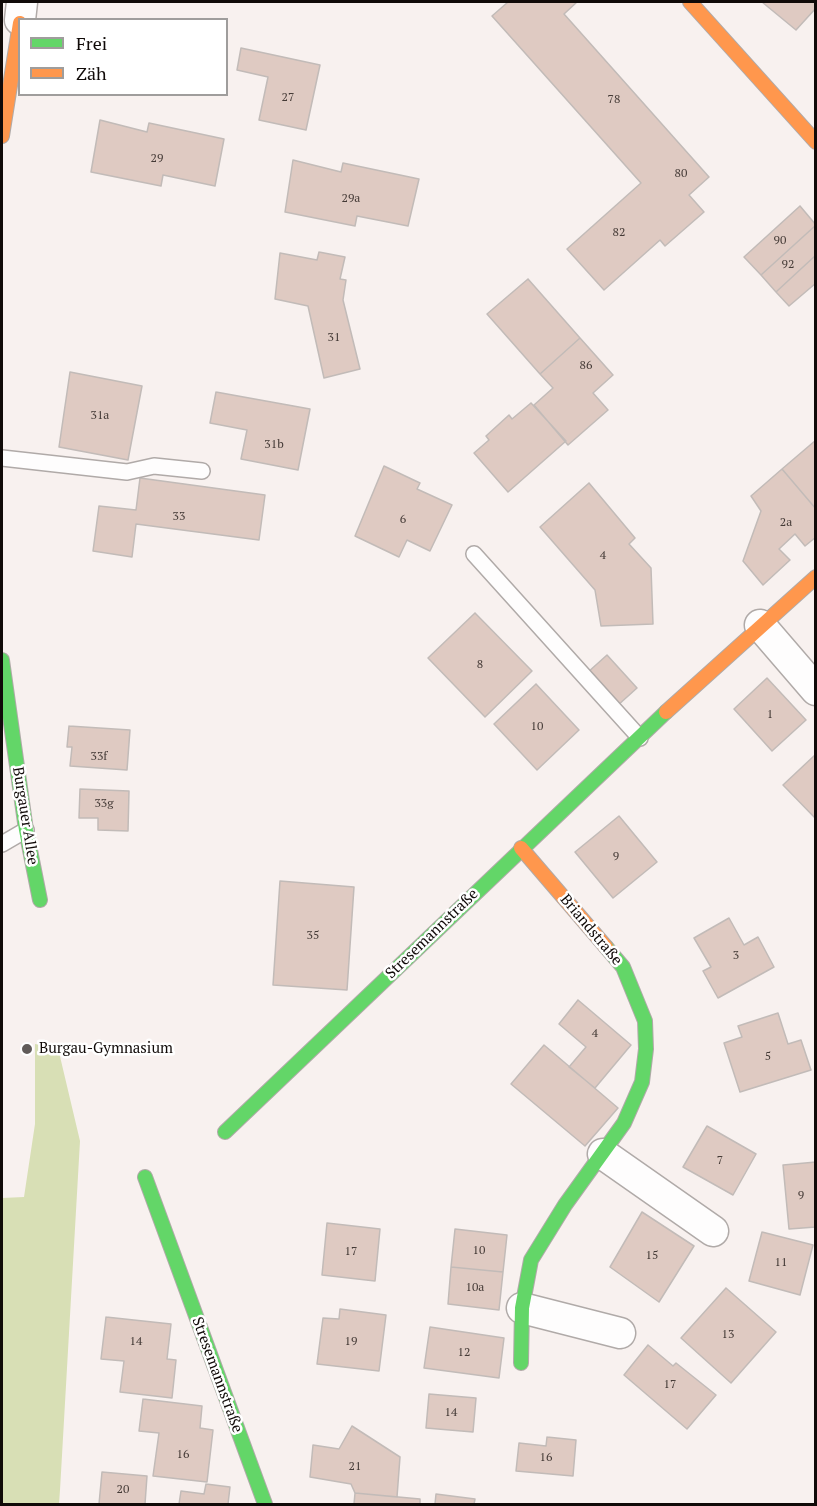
<!DOCTYPE html>
<meta charset="utf-8">
<style>
body{margin:0}
#map{position:relative;width:817px;height:1506px;overflow:hidden;background:#f8f1ef;font-family:"PT Serif",serif}
canvas{display:block}
.frame{position:absolute;inset:0;border:3px solid #100a08;pointer-events:none}
.legend{position:absolute;left:18px;top:18px;width:210px;height:78px;box-sizing:border-box;background:#fff;border:2px solid #9f9d9c;margin:0;padding:8px 10px;list-style:none;font-size:18px;color:#100a08}
.legend li{display:flex;align-items:center;gap:12px;height:30px}
.legend b{width:30px;border:2px solid #9f9d9c}
</style>
<div id="map">
<canvas width="817" height="1506"></canvas>
<div class="frame"></div>
<ul class="legend">
<li><b style="height:8px;background:#63d668"></b>Frei</li>
<li><b style="height:8px;background:#ff974d"></b>Zäh</li>
</ul>
</div>
<script>
const context = document.querySelector('canvas').getContext('2d');
context.lineJoin = 'round';
function fill(path, color) {
  context.fillStyle = color;
  context.fill(path, 'evenodd');
}
function shape(rows) {
  const path = new Path2D();
  for (const r of rows) {
    path.moveTo(r[0], r[1]);
    for (let i = 2; i < r.length; i += 2) path.lineTo(r[i], r[i + 1]);
  }
  return path;
}
function stroke(path, color, width, dash) {
  context.strokeStyle = color;
  context.lineWidth = width;
  context.lineCap = dash ? 'butt' : 'round';
  context.setLineDash(dash || []);
  context.stroke(path);
}
function write(font, color, halo, rows, align = 'center') {
  context.font = font + ' "PT Serif",serif';
  context.lineWidth = 5;
  context.setLineDash([]);
  context.textBaseline = 'middle';
  context.strokeStyle = halo;
  context.fillStyle = color;
  for (const [text, x, y, turn = 0] of rows) {
    context.save();
    context.translate(x, y);
    context.rotate((+turn || 0) * Math.PI / 180);
    context.textAlign = isNaN(turn) ? turn : align;
    if (halo) context.strokeText(text, 0, 0);
    context.fillText(text, 0, 0);
    context.restore();
  }
}
const green = shape([
 [35,1044,58,1048,80,1141,60,1490,59,1504,2,1504,2,1198,24,1197,35,1124]
]);
const building = shape([
 [508,2,577,2,564,14,709,177,689,195,704,212,665,246,660,240,604,290,567,249,641,183,492,16,508,2],
 [762,2,816,2,816,8,796,30,762,2],
 [241,48,320,65,306,130,259,120,268,77,237,70,241,48],
 [100,120,147,132,149,123,224,139,215,186,163,175,161,186,91,172,100,120],
 [293,160,341,172,343,163,419,179,408,226,357,216,355,226,285,212,293,160],
 [800,206,816,225,761,275,744,257,800,206],
 [816,225,816,255,776,292,761,275,816,225],
 [319,252,345,257,340,279,346,280,343,300,360,369,324,378,308,306,275,299,280,253,317,260,319,252],
 [816,255,816,283,789,306,776,292,816,255],
 [528,279,580,338,540,374,487,314,528,279],
 [580,338,613,375,593,393,608,410,568,445,534,405,553,388,540,374,580,338],
 [70,372,142,386,128,460,59,447,70,372],
 [216,392,310,409,298,470,241,459,247,430,210,423,216,392],
 [531,403,566,441,508,492,474,453,489,440,486,436,509,415,512,419,531,403],
 [816,440,816,509,782,469,816,440],
 [384,466,420,483,417,489,452,505,430,551,407,540,399,557,355,536,384,466],
 [782,469,816,509,816,537,805,546,795,534,779,549,790,560,763,585,743,561,761,511,751,496,782,469],
 [140,478,265,495,259,540,136,524,132,557,93,551,99,506,136,510,140,478],
 [589,483,635,538,629,544,651,568,653,624,601,626,595,590,540,527,589,483],
 [475,613,532,671,485,717,428,658,475,613],
 [607,655,637,688,617,706,587,673,607,655],
 [767,678,806,720,772,751,734,709,767,678],
 [536,684,579,730,537,770,494,724,536,684],
 [69,726,130,730,127,770,70,766,72,747,67,747,69,726],
 [816,754,816,819,783,785,816,754],
 [80,789,129,791,128,831,98,830,98,818,79,818,80,789],
 [619,816,657,862,613,898,575,852,619,816],
 [280,881,354,887,347,990,273,985,280,881],
 [729,918,744,945,758,937,774,967,718,998,703,971,711,967,694,938,729,918],
 [578,1000,631,1045,595,1088,569,1067,586,1047,559,1024,578,1000],
 [778,1013,788,1044,801,1040,811,1070,740,1092,724,1043,742,1037,738,1026,778,1013],
 [544,1045,618,1108,585,1146,511,1084,544,1045],
 [707,1126,756,1154,733,1195,683,1167,707,1126],
 [816,1162,816,1227,789,1229,783,1165,816,1162],
 [642,1212,694,1246,659,1302,610,1267,642,1212],
 [327,1223,380,1229,375,1281,322,1275,327,1223],
 [455,1229,507,1235,503,1272,451,1267,455,1229],
 [762,1232,813,1245,800,1295,749,1281,762,1232],
 [451,1267,503,1272,499,1310,448,1304,451,1267],
 [726,1288,776,1332,731,1383,681,1338,726,1288],
 [340,1309,386,1315,379,1371,317,1364,323,1318,339,1319,340,1309],
 [106,1317,171,1324,167,1359,176,1360,172,1398,120,1392,124,1361,101,1359,106,1317],
 [430,1327,504,1338,499,1378,424,1368,430,1327],
 [648,1345,673,1366,676,1363,716,1395,687,1429,624,1375,648,1345],
 [429,1394,476,1398,473,1432,426,1428,429,1394],
 [143,1399,202,1406,200,1428,213,1430,207,1482,153,1476,159,1433,139,1431,143,1399],
 [352,1426,400,1457,397,1497,355,1493,351,1484,310,1477,313,1445,339,1449,352,1426],
 [547,1437,576,1440,573,1476,516,1471,519,1443,546,1446,547,1437],
 [102,1472,147,1476,145,1504,99,1504,102,1472],
 [206,1484,230,1487,228,1504,179,1504,181,1491,204,1494,206,1484],
 [355,1493,420,1499,420,1504,354,1504,355,1493],
 [436,1494,475,1499,474,1504,435,1504,436,1494]
]);
const lane = shape([
 [2,458,127,472,154,466,202,471],
 [474,554,640,738],
 [2,844,26,830]
]);
const street = shape([
 [20,20,22,2],
 [760,625,816,690],
 [603,1154,713,1231],
 [522,1308,620,1333]
]);
const fast = shape([
 [2,660,26,830,40,900],
 [225,1132,666,712],
 [145,1177,265,1504],
 [521,1363,522,1308,531,1260,565,1205,624,1123,642,1082,646,1049,645,1021,623,967,606,947]
]);
const slow = shape([
 [690,2,816,142],
 [2,136,20,23],
 [666,712,816,577],
 [521,848,606,947]
]);
const markers = [
 [27,1049,6,"#615b59"]
];
const numberNames = [
 ["27",288,98],
 ["78",614,100],
 ["29",157,159],
 ["80",681,174],
 ["29a",351,199],
 ["82",619,233],
 ["90",780,241],
 ["92",788,265],
 ["31",334,338],
 ["86",586,366],
 ["31a",100,416],
 ["31b",274,445],
 ["33",179,517],
 ["6",403,520],
 ["2a",786,523],
 ["4",603,556],
 ["8",480,665],
 ["1",770,715],
 ["10",537,727],
 ["33f",99,757],
 ["33g",104,804],
 ["9",616,857],
 ["35",313,936],
 ["3",736,956],
 ["4",595,1034],
 ["5",768,1057],
 ["7",720,1161],
 ["9",801,1196],
 ["10",479,1251],
 ["17",351,1252],
 ["15",652,1256],
 ["11",781,1263],
 ["10a",475,1288],
 ["13",728,1335],
 ["14",136,1342],
 ["19",351,1342],
 ["12",464,1353],
 ["17",670,1385],
 ["14",451,1413],
 ["16",183,1455],
 ["16",546,1458],
 ["21",355,1467],
 ["20",123,1490]
];
const streetNames = [
 ["Burgauer Allee",25,816,81],
 ["Briandstraße",591,930,50],
 ["Stresemannstraße",432,934,-44],
 ["Stresemannstraße",217,1375,70]
];
const poiNames = [
 ["Burgau-Gymnasium",39,1049]
];
fill(green, '#d8dfb5');
fill(building, '#dfcac2');
stroke(building, '#c2bbb8', 1.5);
stroke(lane, '#b0aaa8', 18);
stroke(street, '#b0aaa8', 33);
stroke(fast, '#b0aaa8', 16);
stroke(slow, '#b0aaa8', 16);
stroke(lane, '#fefdfd', 15);
stroke(street, '#fefdfd', 30);
stroke(fast, '#63d668', 14);
stroke(slow, '#ff974d', 14);
for (const [x, y, r, color] of markers) {
  const dot = new Path2D();
  dot.arc(x, y, r, 0, 2 * Math.PI);
  context.fillStyle = color;
  context.fill(dot);
  stroke(dot, '#fff', 2);
}
write('12px', '#443a36', null, numberNames);
write('15px', '#100a08', '#fff', streetNames);
write('15px', '#100a08', '#fff', poiNames, 'left');
</script>
